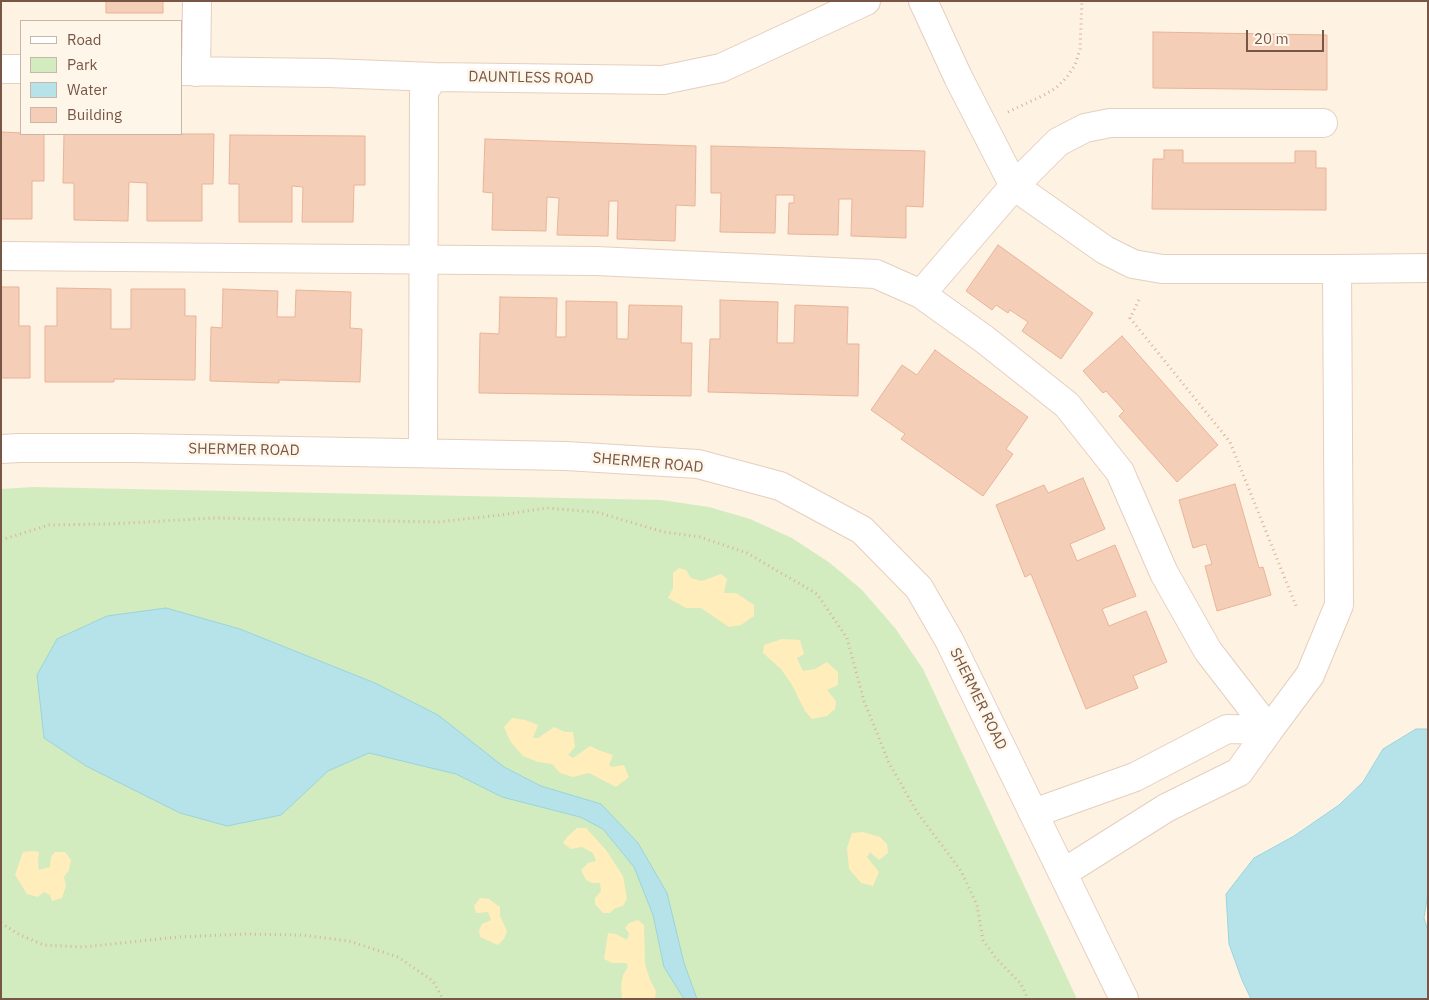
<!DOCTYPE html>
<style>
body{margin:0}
#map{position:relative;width:1429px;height:1000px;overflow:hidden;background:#fef2e2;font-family:"IBM Plex Sans",sans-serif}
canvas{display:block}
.frame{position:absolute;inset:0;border:2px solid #775646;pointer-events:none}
.legend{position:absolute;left:20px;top:20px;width:162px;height:115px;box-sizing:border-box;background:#fff6ea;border:1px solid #c9b6a8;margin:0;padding:6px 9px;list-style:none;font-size:15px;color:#775646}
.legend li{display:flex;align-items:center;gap:10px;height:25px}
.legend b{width:25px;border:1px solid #c9b6a8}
.scale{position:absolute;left:1246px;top:30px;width:78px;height:22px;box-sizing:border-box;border:2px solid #775646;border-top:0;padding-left:6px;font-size:15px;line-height:18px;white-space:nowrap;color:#775646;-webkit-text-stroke:4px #fff6ea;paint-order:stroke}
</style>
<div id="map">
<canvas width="1429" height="1000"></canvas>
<div class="frame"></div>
<ul class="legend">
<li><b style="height:6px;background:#fff"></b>Road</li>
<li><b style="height:14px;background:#d3ecbf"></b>Park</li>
<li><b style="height:14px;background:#b5e3e9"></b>Water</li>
<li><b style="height:14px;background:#f5ceb8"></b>Building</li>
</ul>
<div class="scale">20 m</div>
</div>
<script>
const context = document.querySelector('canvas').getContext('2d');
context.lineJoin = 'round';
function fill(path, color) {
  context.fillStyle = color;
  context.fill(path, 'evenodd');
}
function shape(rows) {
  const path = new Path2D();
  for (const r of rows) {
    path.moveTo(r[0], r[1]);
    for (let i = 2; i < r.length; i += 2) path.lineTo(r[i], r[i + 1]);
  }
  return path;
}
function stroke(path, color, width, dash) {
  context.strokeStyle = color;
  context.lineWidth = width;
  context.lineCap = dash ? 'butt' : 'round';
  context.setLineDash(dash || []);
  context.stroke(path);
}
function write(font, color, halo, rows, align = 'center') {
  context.font = font + ' "IBM Plex Sans",sans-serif';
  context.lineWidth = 5;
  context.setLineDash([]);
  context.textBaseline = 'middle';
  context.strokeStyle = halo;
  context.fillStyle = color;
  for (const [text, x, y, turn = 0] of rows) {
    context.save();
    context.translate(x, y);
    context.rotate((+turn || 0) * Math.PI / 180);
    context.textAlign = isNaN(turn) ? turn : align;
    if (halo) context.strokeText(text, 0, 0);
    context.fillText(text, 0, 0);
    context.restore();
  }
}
const green = shape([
 [33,487,661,500,709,507,750,519,792,538,830,563,862,590,895,628,923,669,1077,999,1,999,1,489]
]);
const sand = shape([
 [679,568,686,570,691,578,702,581,721,574,727,579,724,593,736,593,754,605,754,616,741,625,729,627,701,608,686,608,668,598,673,588,673,573],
 [782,639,800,640,804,654,797,658,803,671,815,669,827,662,838,672,838,685,827,690,836,701,835,709,827,716,812,719,805,711,792,685,781,669,763,653,764,645],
 [512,718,525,720,538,725,533,738,538,738,554,727,565,732,573,732,575,747,568,755,573,758,590,746,601,751,613,755,609,765,612,767,624,765,629,777,616,787,589,773,573,777,560,773,552,764,538,762,523,756,510,741,504,727],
 [577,828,586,828,606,850,623,876,627,899,623,906,615,908,610,913,603,913,595,904,595,898,601,891,600,883,592,883,586,880,581,870,588,863,596,861,593,853,582,847,571,849,563,843,567,837],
 [863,832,880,837,887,844,888,853,879,860,870,852,867,857,879,872,873,886,861,883,849,869,847,848,852,833],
 [31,851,39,852,38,861,39,870,50,867,51,857,55,852,65,852,71,860,69,870,64,877,66,886,62,898,52,901,50,895,44,892,38,897,27,894,15,875,23,852],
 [480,898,489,899,500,907,500,916,507,931,504,939,498,945,480,937,479,930,482,924,491,920,488,912,476,913,474,906],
 [638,920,644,925,645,964,650,980,656,991,655,999,622,998,621,985,623,975,628,967,626,963,612,963,604,959,608,933,616,934,627,940,629,933,625,928,629,923]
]);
const water = shape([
 [166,608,240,629,375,683,438,715,504,767,541,786,601,804,638,843,667,893,684,963,697,999,684,999,664,967,653,915,634,867,603,829,580,817,502,797,456,774,369,753,328,771,281,815,227,826,180,813,86,766,44,738,37,675,57,639,107,616,166,608],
 [1416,729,1428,729,1428,893,1424,918,1428,931,1428,999,1251,999,1242,980,1229,944,1226,894,1254,858,1294,836,1339,805,1363,782,1383,749,1416,729]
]);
const building = shape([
 [106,1,163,1,163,13,106,13,106,1],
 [1153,32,1327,35,1327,90,1153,88,1153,32],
 [1,132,44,134,44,181,32,181,32,219,1,219,1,132],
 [64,134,214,134,213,184,202,184,202,221,147,221,147,183,129,182,128,221,74,220,74,183,63,183,64,134],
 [230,135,365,136,365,185,354,185,353,222,302,222,303,187,292,186,292,222,239,222,239,184,229,184,230,135],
 [485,139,696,146,695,206,676,205,675,241,617,239,618,201,609,201,608,236,557,235,559,198,547,197,546,231,492,230,493,193,483,192,485,139],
 [711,146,925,151,923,207,906,206,906,238,851,236,852,199,839,199,838,235,788,234,789,203,794,203,794,195,776,195,775,233,720,232,721,193,711,193,711,146],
 [1164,150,1183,150,1183,163,1295,163,1295,151,1316,151,1316,168,1326,168,1326,210,1152,209,1153,159,1164,159,1164,150],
 [998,245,1093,313,1061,359,1022,331,1028,322,1010,310,1008,313,996,305,992,310,966,291,998,245],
 [1,287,19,287,19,326,30,326,30,378,1,378,1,287],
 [57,288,111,289,111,329,131,329,131,289,185,289,185,316,196,316,195,380,114,379,114,382,45,382,45,326,57,326,57,288],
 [223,289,278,291,277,317,295,317,296,290,351,292,350,328,362,329,360,382,279,380,279,383,210,381,211,327,222,328,223,289],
 [500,297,557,298,556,337,566,337,566,301,617,302,617,339,628,339,629,305,682,306,681,343,692,343,691,396,479,393,480,333,499,334,500,297],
 [720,300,778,302,777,343,794,343,795,305,848,307,847,344,859,344,858,396,708,392,710,339,720,339,720,300],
 [1122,336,1218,445,1177,482,1119,416,1124,411,1106,391,1103,393,1083,371,1122,336],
 [935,350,1028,417,1006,449,1013,454,983,496,901,439,905,434,871,410,902,365,917,375,935,350],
 [1083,478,1105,529,1070,544,1077,561,1115,545,1136,596,1102,609,1109,626,1146,611,1167,662,1133,676,1138,688,1086,709,1031,574,1025,577,996,505,1044,485,1048,493,1083,478],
 [1235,484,1259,568,1263,567,1271,595,1217,611,1205,566,1212,564,1206,544,1193,548,1179,500,1235,484]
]);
const path = shape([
 [1008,112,1044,95,1056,88,1067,77,1075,65,1080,49,1082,1],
 [1139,300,1130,318,1230,442,1296,606],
 [1,540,49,525,111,524,213,518,438,522,501,515,546,508,596,512,664,532,700,537,747,553,817,594,847,638,864,701,889,763,917,812,961,871,977,905,983,940,995,957,1021,984,1028,999],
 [1,923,20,935,44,945,83,947,178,937,245,934,301,935,349,941,398,957,433,981,443,999]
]);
const minor = shape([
 [923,1,958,77,1014,186,1058,142,1085,128,1110,123,1323,123],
 [1,69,21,69],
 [181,71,329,73,434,77,663,80,721,68,866,1],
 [196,72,197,1],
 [1,256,596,261,876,274,921,294,1014,186,1105,250,1133,264,1162,269,1337,269],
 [921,294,984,339,1067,405,1120,472,1164,573,1208,651,1269,730,1310,675,1339,605,1337,269,1428,268],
 [1,449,19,448,134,448,566,456,698,464,780,486,862,530,919,588,949,640,1124,999],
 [423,453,424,91,434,77],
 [1034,813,1135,777,1227,729,1269,730,1239,772,1166,808,1063,873]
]);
const streetNames = [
 ["DAUNTLESS ROAD",531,78,1],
 ["SHERMER ROAD",244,450,1],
 ["SHERMER ROAD",648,463,5],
 ["SHERMER ROAD",978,699,64]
];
fill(green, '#d3ecbf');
fill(sand, '#ffedbb');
fill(water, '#b5e3e9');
stroke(water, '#9bd4db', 1);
fill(building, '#f5ceb8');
stroke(building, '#e9b397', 1);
stroke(minor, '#e5cfbf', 30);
stroke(path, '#dab19b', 3, [1, 4]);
stroke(minor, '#fff', 28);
write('15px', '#775646', '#fff6ea', streetNames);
</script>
